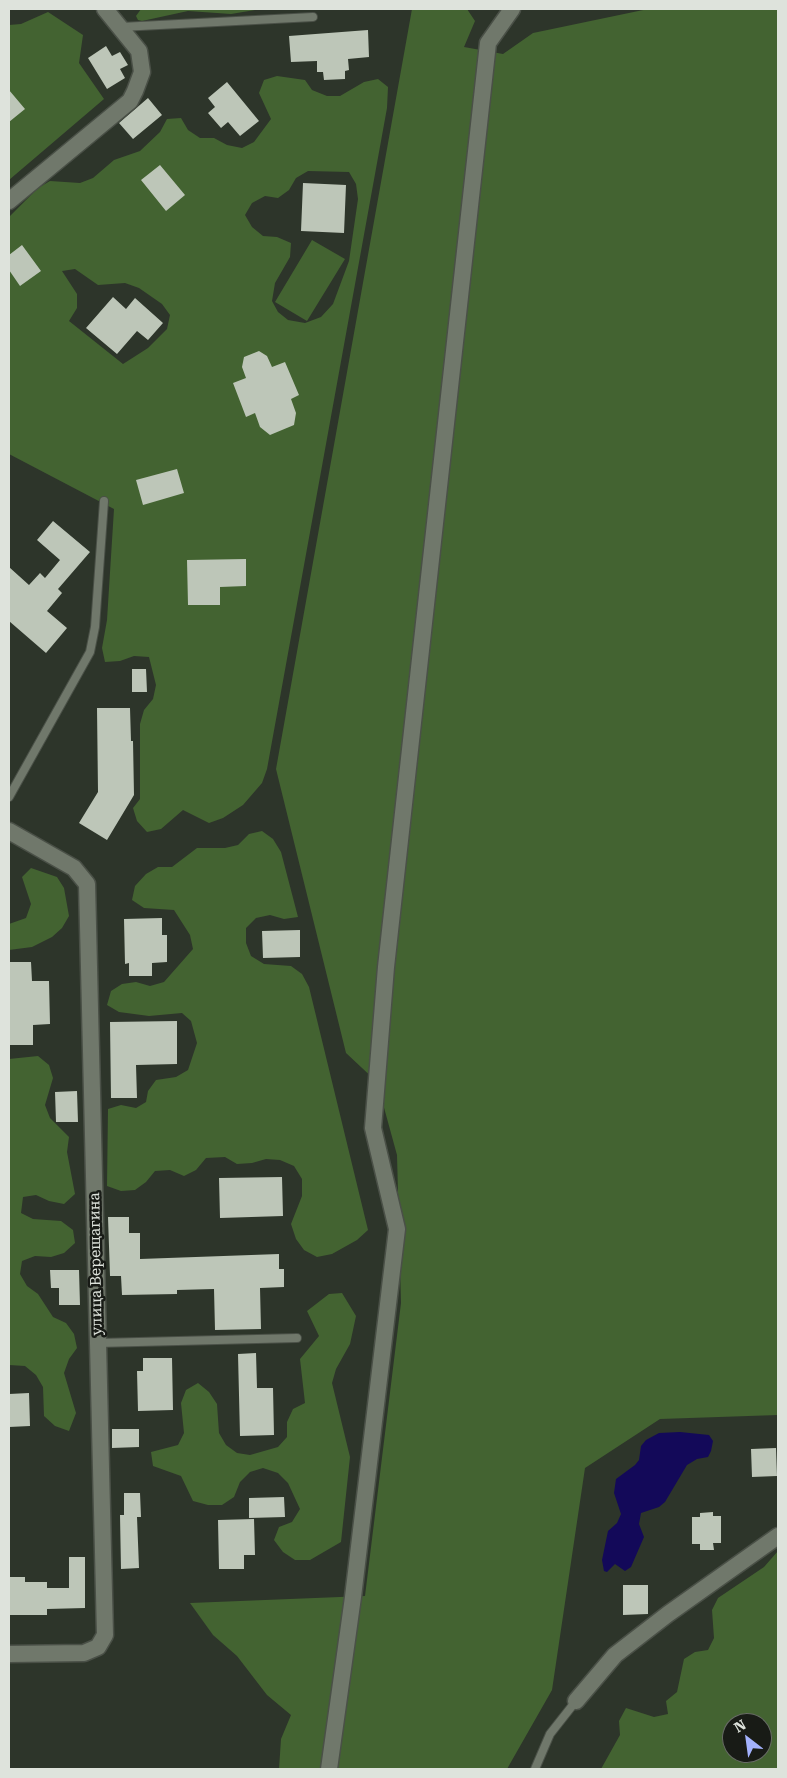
<!DOCTYPE html>
<meta charset="utf-8">
<style>
body{margin:0}
#map{position:relative;width:787px;height:1778px;overflow:hidden;background:#2d352a;font-family:"Roboto Serif",serif}
canvas{display:block}
.frame{position:absolute;inset:0;border:10px solid #dee3dc;pointer-events:none}
.north{position:absolute;left:722px;top:1713px;width:50px;height:50px;box-sizing:border-box;background:#181b16;border:1px solid #676b65;border-radius:50%;rotate:330deg;font-size:14px;font-weight:700;line-height:20px;text-align:center;color:#dee3dc}
.north::after{content:'';display:block;margin:auto;width:18px;height:22px;background:#a3b2fd;clip-path:polygon(50% 0,100% 100%,50% 72%,0 100%)}
</style>
<div id="map">
<canvas width="787" height="1778"></canvas>
<div class="frame"></div>
<div class="north">N</div>
</div>
<script>
const context = document.querySelector('canvas').getContext('2d');
context.lineJoin = 'round';
function fill(path, color) {
  context.fillStyle = color;
  context.fill(path, 'evenodd');
}
function shape(rows) {
  const path = new Path2D();
  for (const r of rows) {
    path.moveTo(r[0], r[1]);
    for (let i = 2; i < r.length; i += 2) path.lineTo(r[i], r[i + 1]);
  }
  return path;
}
function stroke(path, color, width, dash) {
  context.strokeStyle = color;
  context.lineWidth = width;
  context.lineCap = dash ? 'butt' : 'round';
  context.setLineDash(dash || []);
  context.stroke(path);
}
function write(font, color, halo, rows, align = 'center') {
  context.font = font + ' "Roboto Serif",serif';
  context.lineWidth = 5;
  context.setLineDash([]);
  context.textBaseline = 'middle';
  context.strokeStyle = halo;
  context.fillStyle = color;
  for (const [text, x, y, turn = 0] of rows) {
    context.save();
    context.translate(x, y);
    context.rotate((+turn || 0) * Math.PI / 180);
    context.textAlign = isNaN(turn) ? turn : align;
    if (halo) context.strokeText(text, 0, 0);
    context.fillText(text, 0, 0);
    context.restore();
  }
}
const green = shape([
 [141,9,261,9,231,14,188,11,142,21,138,20,136,16],
 [412,9,467,9,475,21,464,47,503,54,533,33,648,9,778,9,778,1415,660,1419,585,1468,552,1690,507,1769,279,1769,281,1739,291,1715,267,1695,237,1656,213,1635,190,1603,365,1596,401,1303,397,1155,377,1082,346,1053,276,769],
 [48,12,83,35,79,63,104,99,9,180,9,25,21,24],
 [277,76,305,80,312,90,327,96,340,96,364,82,378,79,388,87,387,108,267,769,262,783,243,805,223,818,209,823,183,810,161,829,147,832,137,821,133,808,140,799,140,724,144,710,153,699,156,685,149,657,134,656,120,661,105,662,102,648,107,620,114,509,9,454,9,217,38,188,50,181,80,183,93,178,114,160,140,151,160,132,167,119,181,118,188,130,200,138,214,138,227,145,242,148,254,142,271,119,259,93,264,80],
 [308,171,349,172,356,184,358,199,349,261,333,304,321,317,305,323,288,320,278,312,272,301,275,283,290,257,291,243,277,237,263,236,252,227,245,215,252,203,265,196,278,198,289,190,296,178],
 [75,269,98,285,125,283,139,288,162,304,170,315,167,329,148,348,123,364,69,321,77,308,77,294,62,271],
 [312,240,345,259,307,321,275,302],
 [262,831,273,839,281,852,298,917,284,919,270,915,256,918,246,928,246,943,251,956,264,964,291,966,302,974,309,987,368,1230,357,1240,332,1254,317,1257,304,1250,296,1239,291,1224,302,1196,302,1179,294,1166,280,1160,266,1159,252,1163,237,1164,225,1157,206,1158,196,1170,184,1176,170,1170,155,1171,146,1182,135,1190,121,1191,107,1186,108,1109,121,1105,136,1108,146,1102,148,1091,156,1080,176,1077,188,1070,197,1043,191,1021,182,1013,149,1016,119,1012,107,1005,111,991,122,984,136,982,150,986,164,982,193,949,190,935,174,910,144,908,132,900,135,886,146,874,158,867,172,867,197,848,225,848,238,845,249,834],
 [31,868,57,877,64,888,69,916,62,928,52,937,32,947,9,950,9,924,26,918,31,904,22,877],
 [38,1056,49,1065,53,1078,45,1105,50,1118,69,1137,67,1152,75,1194,64,1204,49,1201,36,1195,23,1197,21,1213,33,1219,61,1221,73,1230,75,1243,64,1253,51,1257,35,1256,22,1261,20,1274,27,1286,38,1294,53,1317,66,1323,74,1334,77,1348,69,1359,64,1373,76,1413,69,1431,55,1426,44,1416,43,1387,36,1375,25,1366,9,1365,9,1059],
 [342,1293,356,1316,350,1344,336,1369,332,1383,350,1457,341,1542,310,1560,295,1560,283,1552,274,1540,279,1527,292,1522,300,1509,288,1483,278,1473,263,1468,250,1472,240,1482,234,1497,222,1505,208,1505,193,1501,181,1476,153,1466,151,1452,178,1445,184,1433,181,1403,186,1390,198,1383,209,1392,217,1404,219,1433,226,1445,237,1453,250,1455,278,1447,287,1437,287,1422,293,1409,305,1403,300,1359,319,1336,307,1311,329,1294],
 [778,1551,778,1769,601,1769,620,1735,619,1721,626,1708,654,1717,668,1714,666,1701,677,1692,684,1659,695,1652,708,1650,714,1638,712,1610,718,1598,764,1567],
 [732,1723,762,1723,762,1753,732,1753]
]);
const water = shape([
 [680,1432,709,1435,713,1441,711,1451,708,1457,697,1459,687,1465,665,1502,659,1507,641,1513,639,1524,644,1537,631,1567,625,1571,615,1564,607,1572,604,1571,602,1560,608,1531,617,1523,621,1514,614,1493,616,1479,635,1465,639,1460,641,1446,646,1440,659,1433]
]);
const building = shape([
 [368,30,369,57,348,59,349,70,345,71,345,79,324,80,323,72,317,72,317,61,291,62,289,36],
 [106,46,112,56,120,52,128,65,120,69,125,78,107,89,88,58],
 [227,82,259,121,240,136,228,122,221,128,208,113,215,107,208,98],
 [9,90,25,109,9,122],
 [148,98,162,115,133,139,119,123],
 [160,165,185,195,166,211,141,180],
 [303,183,346,185,344,233,301,231],
 [22,245,41,271,20,286,9,270,9,255],
 [113,297,126,309,135,298,163,323,148,340,137,331,117,354,86,328],
 [259,351,267,356,272,367,285,362,299,395,291,399,296,413,294,425,270,435,260,427,255,413,246,417,233,383,246,378,242,367,244,357],
 [177,469,184,493,143,505,136,480],
 [53,521,90,552,58,589,62,593,47,611,67,628,46,653,9,621,9,567,29,585,40,573,45,578,60,560,37,540],
 [246,559,246,586,220,587,220,605,188,605,187,560],
 [132,669,146,669,147,692,132,692],
 [97,708,130,708,131,741,133,741,134,795,107,840,79,823,98,792],
 [162,918,162,935,167,935,167,962,152,963,152,976,129,976,129,963,125,964,124,919],
 [300,930,300,957,263,958,262,931],
 [9,962,31,962,32,981,49,981,50,1024,33,1025,33,1045,9,1045],
 [177,1021,177,1064,136,1065,137,1098,111,1098,110,1022],
 [77,1091,78,1122,56,1122,55,1092],
 [282,1177,283,1216,220,1218,219,1178],
 [108,1217,129,1217,129,1233,140,1233,140,1259,279,1254,279,1269,284,1269,284,1287,260,1288,261,1329,215,1330,214,1289,177,1290,177,1294,122,1295,121,1276,110,1276],
 [50,1270,79,1270,80,1305,59,1305,59,1288,51,1288],
 [256,1353,257,1388,273,1388,274,1435,240,1436,238,1354],
 [143,1358,172,1358,173,1410,138,1411,137,1371,143,1371],
 [29,1393,30,1426,9,1427,9,1394],
 [112,1429,139,1429,139,1447,112,1448],
 [776,1448,777,1476,752,1477,751,1449],
 [124,1493,140,1493,141,1517,137,1517,139,1568,121,1569,120,1515,124,1515],
 [284,1497,285,1517,249,1518,249,1498],
 [713,1512,713,1516,721,1516,721,1543,713,1543,714,1550,700,1550,700,1544,692,1544,692,1517,700,1517,700,1513],
 [254,1519,255,1555,244,1555,244,1569,219,1569,218,1520],
 [69,1557,85,1557,85,1608,47,1609,47,1615,9,1615,9,1577,25,1577,25,1582,47,1582,47,1588,69,1588],
 [623,1585,648,1585,648,1614,623,1615]
]);
const service = shape([
 [121,27,313,17],
 [9,797,90,652,95,627,104,501],
 [98,1343,297,1338],
 [535,1769,550,1734,576,1701]
]);
const minor = shape([
 [9,201,130,101,135,91,142,72,139,51,105,9],
 [9,831,74,868,87,884,105,1635,98,1647,84,1653,9,1654],
 [576,1701,615,1655,668,1614,778,1536],
 [329,1769,353,1597,397,1229,373,1128,386,967,488,43,512,9]
]);
const streetNames = [
 ["улица Верещагина",96,1264,-91]
];
fill(green, '#436331');
fill(water, '#130959');
fill(building, '#bdc6b8');
stroke(service, '#4a5047', 10);
stroke(minor, '#4a5047', 19);
stroke(service, '#70786b', 8);
stroke(minor, '#70786b', 16);
write('15px', '#dee3dc', '#181b16', streetNames);
</script>
